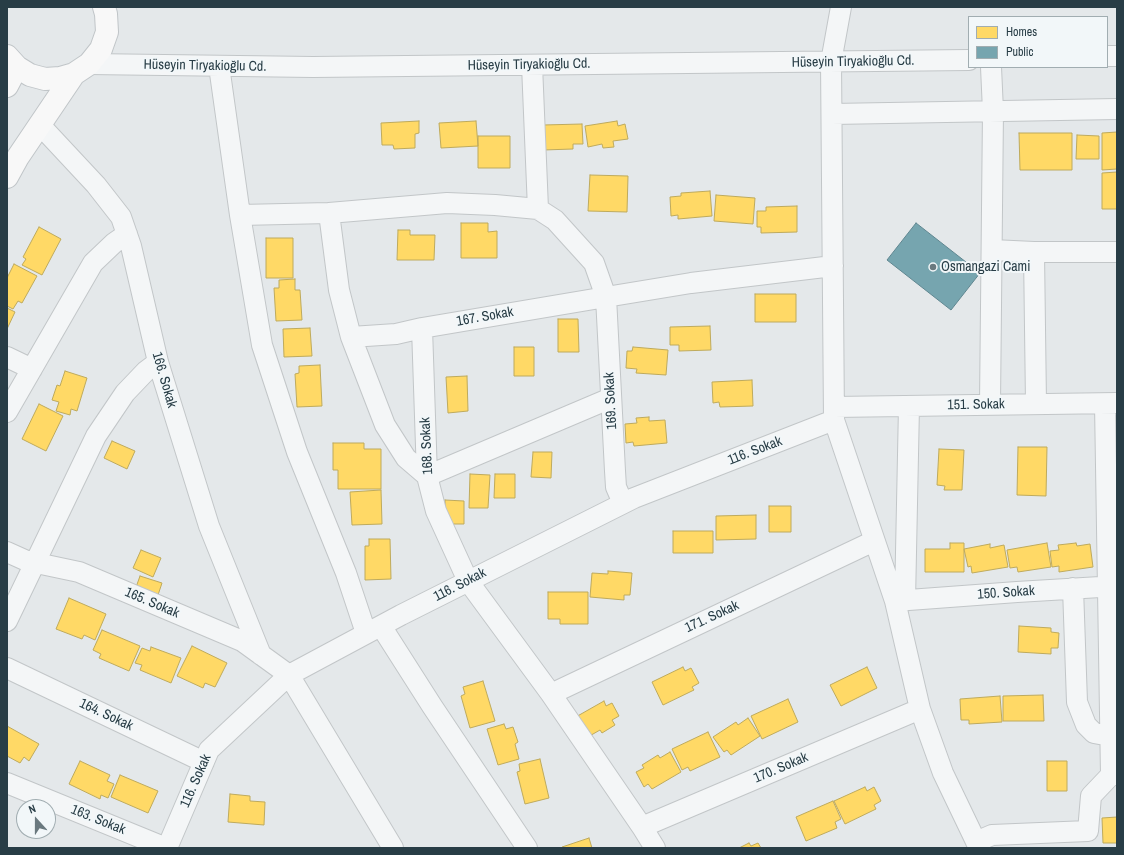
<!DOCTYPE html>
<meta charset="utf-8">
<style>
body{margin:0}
#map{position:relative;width:1124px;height:855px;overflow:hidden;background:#e4e8ea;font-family:"Archivo Narrow",sans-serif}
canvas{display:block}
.frame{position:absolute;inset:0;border:8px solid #283d46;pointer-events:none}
.legend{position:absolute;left:968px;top:16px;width:140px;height:52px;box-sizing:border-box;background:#f2f7f9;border:1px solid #a1adb1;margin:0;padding:5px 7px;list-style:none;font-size:12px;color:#283d46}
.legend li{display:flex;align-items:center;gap:8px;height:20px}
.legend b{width:20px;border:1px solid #a1adb1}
.north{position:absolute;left:16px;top:799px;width:40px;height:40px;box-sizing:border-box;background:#f2f7f9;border:1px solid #a1adb1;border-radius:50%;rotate:339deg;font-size:11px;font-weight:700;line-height:16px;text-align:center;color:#283d46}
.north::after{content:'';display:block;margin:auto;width:14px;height:18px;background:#6a797f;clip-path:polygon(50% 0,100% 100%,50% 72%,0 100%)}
</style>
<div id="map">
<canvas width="1124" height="855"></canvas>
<div class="frame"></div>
<ul class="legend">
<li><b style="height:11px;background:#ffd966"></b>Homes</li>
<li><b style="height:11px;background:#76a5af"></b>Public</li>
</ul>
<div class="north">N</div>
</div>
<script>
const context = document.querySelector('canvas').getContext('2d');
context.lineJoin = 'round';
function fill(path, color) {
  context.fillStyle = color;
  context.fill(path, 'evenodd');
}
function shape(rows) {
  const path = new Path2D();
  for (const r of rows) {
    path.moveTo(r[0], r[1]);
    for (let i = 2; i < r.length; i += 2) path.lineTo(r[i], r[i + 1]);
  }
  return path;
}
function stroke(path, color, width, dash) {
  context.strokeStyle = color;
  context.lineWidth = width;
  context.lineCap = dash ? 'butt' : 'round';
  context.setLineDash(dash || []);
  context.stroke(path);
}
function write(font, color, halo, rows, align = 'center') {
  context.font = font + ' "Archivo Narrow",sans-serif';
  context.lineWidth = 4;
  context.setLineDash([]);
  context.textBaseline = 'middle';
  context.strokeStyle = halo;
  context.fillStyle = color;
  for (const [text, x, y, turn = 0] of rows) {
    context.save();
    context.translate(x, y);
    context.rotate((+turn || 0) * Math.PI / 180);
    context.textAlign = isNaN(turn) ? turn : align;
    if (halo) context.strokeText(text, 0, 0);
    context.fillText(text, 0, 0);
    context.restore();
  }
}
const homes = shape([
 [419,121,419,133,415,134,415,148,394,149,393,145,382,145,381,123,419,121],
 [476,121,478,146,441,148,439,123,476,121],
 [617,121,618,126,625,124,628,139,613,141,614,147,603,148,602,144,588,147,585,126,617,121],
 [582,124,583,144,573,144,573,149,543,150,543,125,582,124],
 [1117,132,1117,169,1102,170,1102,133,1117,132],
 [1019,133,1072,133,1072,170,1020,170,1019,133],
 [1077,135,1099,136,1099,159,1076,159,1077,135],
 [478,136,510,136,510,168,478,168,478,136],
 [1117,172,1117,209,1102,209,1102,173,1117,172],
 [590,175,628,176,627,212,588,211,590,175],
 [710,191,712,216,678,219,678,215,671,216,670,197,681,196,681,193,710,191],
 [716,195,755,198,753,224,714,221,716,195],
 [797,206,797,232,761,233,761,227,757,227,757,211,766,211,766,207,797,206],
 [461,223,488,223,488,232,497,231,497,258,461,258,461,223],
 [39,227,61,239,42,275,22,265,26,259,23,257,39,227],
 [398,230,410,230,410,235,435,235,434,260,397,260,398,230],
 [266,238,293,238,293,278,266,278,266,238],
 [14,264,37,276,22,303,18,301,13,309,7,306,7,278,14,264],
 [295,279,295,290,300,290,302,320,276,321,274,288,279,288,279,280,295,279],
 [755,294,796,294,796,322,755,322,755,294],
 [7,308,15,312,7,329,7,308],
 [558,319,578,319,579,352,558,352,558,319],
 [710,326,711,350,679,351,679,345,670,345,670,327,710,326],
 [310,328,312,356,284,357,283,329,310,328],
 [514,347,534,347,534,376,514,376,514,347],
 [633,347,668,350,666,375,636,373,637,369,626,368,627,351,632,351,633,347],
 [320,365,322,406,297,407,295,374,299,373,299,366,320,365],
 [65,371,87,378,77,411,71,409,70,415,56,411,59,402,52,400,57,385,60,386,65,371],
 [467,376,468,411,448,413,446,377,467,376],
 [752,380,753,406,720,407,719,402,713,403,712,382,752,380],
 [39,404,63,416,46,451,22,439,39,404],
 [649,417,649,421,665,420,667,443,634,446,633,442,626,443,625,424,637,423,636,418,649,417],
 [112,441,135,451,127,469,104,458,112,441],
 [333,443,364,443,364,449,381,449,381,489,338,489,338,470,333,470,333,443],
 [1018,447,1047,447,1046,496,1017,495,1018,447],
 [939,449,964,450,962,490,944,490,945,486,937,485,939,449],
 [533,452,552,452,551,478,531,477,533,452],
 [470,474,490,475,488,508,469,508,470,474],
 [495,474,515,474,515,498,494,498,495,474],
 [381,490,382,524,352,525,350,492,381,490],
 [445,500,464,501,464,524,445,524,445,500],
 [769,506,791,506,791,532,769,532,769,506],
 [756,515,756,539,716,540,716,516,756,515],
 [673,531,713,531,713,553,673,553,673,531],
 [369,539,390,539,391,579,365,580,365,546,369,546,369,539],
 [950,543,964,543,964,572,925,572,925,549,950,549,950,543],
 [1047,543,1051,567,1018,572,1017,567,1010,568,1007,550,1047,543],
 [1076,543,1077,546,1090,544,1093,567,1059,572,1059,566,1052,567,1050,551,1059,550,1058,545,1076,543],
 [990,544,990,548,1004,545,1008,567,972,573,971,566,968,567,964,549,990,544],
 [141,550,161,558,153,577,133,568,141,550],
 [608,571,632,573,630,595,624,595,624,600,590,597,592,573,608,574,608,571],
 [140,576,162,583,156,601,134,593,140,576],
 [548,592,588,592,588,624,560,624,560,619,548,619,548,592],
 [69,598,106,614,95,640,84,635,82,639,56,629,69,598],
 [1019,626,1051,628,1051,632,1059,633,1058,648,1051,648,1051,654,1018,652,1019,626],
 [102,630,140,646,129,671,99,658,101,654,93,650,102,630],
 [192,646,227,663,215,687,205,683,203,688,177,676,192,646],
 [151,647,181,658,171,683,140,670,142,665,135,663,142,648,150,651,151,647],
 [683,667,685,671,691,668,699,683,692,687,694,690,663,705,652,682,683,667],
 [867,667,877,688,841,706,830,685,867,667],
 [483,681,495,721,470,728,461,696,465,694,463,687,483,681],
 [1043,695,1044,721,1003,721,1003,696,1043,695],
 [1000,696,1002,722,969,724,969,720,961,720,960,699,1000,696],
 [788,699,798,722,762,739,751,716,788,699],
 [604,701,606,706,612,703,619,716,612,720,615,725,602,733,600,730,586,738,574,718,604,701],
 [748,718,760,736,731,755,727,750,724,752,713,737,736,722,738,725,748,718],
 [504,724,506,729,513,727,518,742,515,744,519,759,498,765,487,729,504,724],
 [7,726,39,744,29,761,24,757,20,763,7,756,7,726],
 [708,732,720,757,690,771,688,767,682,770,672,749,708,732],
 [670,752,681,772,652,789,648,784,644,787,636,772,644,768,642,765,658,755,660,758,670,752],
 [540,759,549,798,525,804,517,772,520,771,519,764,540,759],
 [80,761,110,775,107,781,114,784,108,798,101,795,100,799,69,784,80,761],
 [1047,761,1067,761,1067,791,1047,791,1047,761],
 [120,775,158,791,148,813,111,797,120,775],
 [865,787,867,791,874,787,881,801,874,805,876,809,845,824,834,801,865,787],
 [230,794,250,796,250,801,265,802,264,825,228,822,230,794],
 [833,801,841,819,835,822,837,828,806,841,796,817,833,801],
 [1117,817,1117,843,1103,843,1102,818,1117,817],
 [589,838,592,848,562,848,562,847,589,838],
 [749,843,751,846,758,843,761,848,739,848,749,843]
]);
const public = shape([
 [916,223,980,273,951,310,887,260,916,223]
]);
const minor = shape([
 [841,7,831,62,834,420,895,601,920,709,943,773,979,848],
 [1107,56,1117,56],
 [89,64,313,67,969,60],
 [532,65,538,209],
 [219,66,240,215,262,345,297,452,346,573,366,633],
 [832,114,1117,109],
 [40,125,96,185,121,217,131,246,158,362,209,526,261,655],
 [329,213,447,203,495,205,538,209,555,220,594,263,606,297,615,471,616,487,623,503],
 [240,215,329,213,339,290,351,337,396,334,422,328,606,297,691,283,833,266],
 [992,250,1034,252,1117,252],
 [1034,252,1036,404],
 [422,328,427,476,436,511,468,581,551,694,642,827,655,848],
 [351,337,385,425,406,458,427,476,611,398],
 [7,357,32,369],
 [990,404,993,111,991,67],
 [1105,404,1111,775,1117,775],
 [834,407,1117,403],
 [7,412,93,263,114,243,127,234],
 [7,552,27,561,79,572,242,641,289,675,393,848],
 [1073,588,1077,702,1086,725,1094,733,1110,736],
 [895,601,1017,592,1117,586],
 [905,601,909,406],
 [7,621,96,436,125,393,146,371,158,362],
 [381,626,432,706,527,848],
 [7,668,204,762],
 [551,694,874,541],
 [7,783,166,848],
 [642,827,920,709],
 [976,842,992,835,1088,831,1091,796,1111,775],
 [167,848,209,750,289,675,401,615,634,498,834,420]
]);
const major = shape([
 [7,56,17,67,30,75,45,79,60,78,74,74,89,64,101,49,107,32,106,14,104,7],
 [7,86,17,67],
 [7,177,18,157,74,74]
]);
const markers = [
 [933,267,4,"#6a797f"]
];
const streetNames = [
 ["Hüseyin Tiryakioğlu Cd.",853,62,-1],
 ["Hüseyin Tiryakioğlu Cd.",529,65,-1],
 ["Hüseyin Tiryakioğlu Cd.",205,66,1],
 ["167. Sokak",485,317,-10],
 ["166. Sokak",164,380,74],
 ["169. Sokak",611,401,-93],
 ["151. Sokak",976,405,-1],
 ["168. Sokak",427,446,-93],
 ["116. Sokak",755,451,-21],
 ["116. Sokak",460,585,-27],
 ["150. Sokak",1006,593,-4],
 ["165. Sokak",152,603,23],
 ["171. Sokak",712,617,-25],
 ["164. Sokak",106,715,25],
 ["170. Sokak",781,768,-23],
 ["116. Sokak",196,781,-66],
 ["163. Sokak",98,820,22]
];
const poiNames = [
 ["Osmangazi Cami",941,267]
];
fill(homes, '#ffd966');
stroke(homes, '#beaa5c', 1);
fill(public, '#76a5af');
stroke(public, '#5f8690', 1);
stroke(minor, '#c2c6c8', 22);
stroke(major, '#c0c5c8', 24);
stroke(minor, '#f4f6f7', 20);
stroke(major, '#f8f8f8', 22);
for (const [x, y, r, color] of markers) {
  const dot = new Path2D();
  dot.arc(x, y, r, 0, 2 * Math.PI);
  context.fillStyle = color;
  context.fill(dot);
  stroke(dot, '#f2f7f9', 1.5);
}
write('14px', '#283d46', '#f2f7f9', streetNames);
write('14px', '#283d46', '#f2f7f9', poiNames, 'left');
</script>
